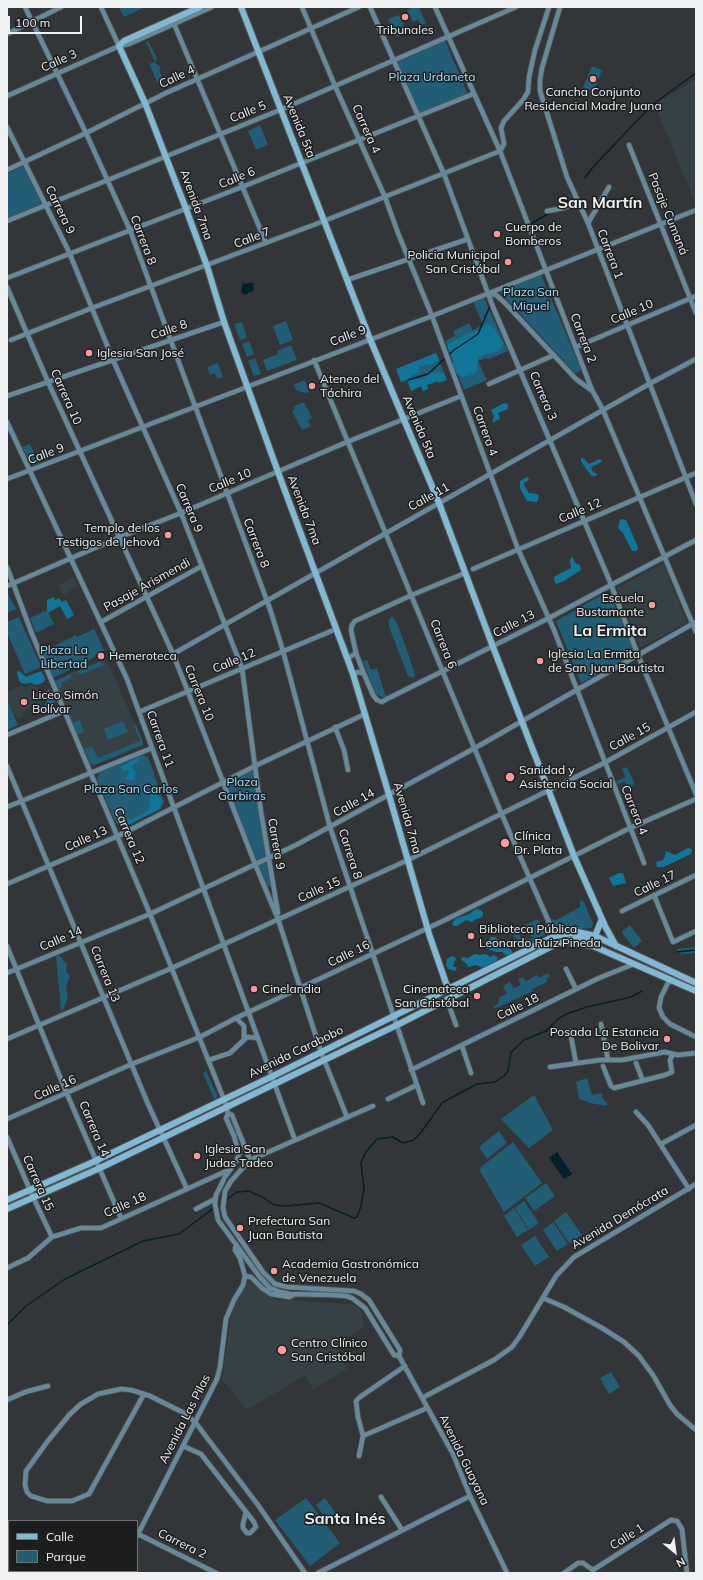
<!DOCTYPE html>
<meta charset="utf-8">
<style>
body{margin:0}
#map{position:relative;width:703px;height:1580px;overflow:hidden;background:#333638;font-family:Mulish,sans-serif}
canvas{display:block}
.frame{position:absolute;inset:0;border:8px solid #eff1f3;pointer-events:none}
.legend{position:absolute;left:8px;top:1520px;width:130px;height:52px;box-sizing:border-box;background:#1c1e1e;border:1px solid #707273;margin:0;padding:5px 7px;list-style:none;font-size:12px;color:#eff1f3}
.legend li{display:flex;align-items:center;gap:8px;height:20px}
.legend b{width:20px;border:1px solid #707273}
.north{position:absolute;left:655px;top:1532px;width:40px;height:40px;-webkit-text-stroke:3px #1c1e1e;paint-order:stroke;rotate:151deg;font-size:11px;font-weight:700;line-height:16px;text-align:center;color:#eff1f3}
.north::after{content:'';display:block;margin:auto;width:14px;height:18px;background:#eff1f3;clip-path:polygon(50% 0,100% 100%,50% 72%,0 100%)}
.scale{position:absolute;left:8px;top:16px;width:74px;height:18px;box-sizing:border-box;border:2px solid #eff1f3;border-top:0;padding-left:5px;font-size:12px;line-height:14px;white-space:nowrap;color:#eff1f3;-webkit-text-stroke:3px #1c1e1e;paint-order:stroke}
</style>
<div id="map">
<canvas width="703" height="1580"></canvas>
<div class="frame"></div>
<ul class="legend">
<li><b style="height:5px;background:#82b8d1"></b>Calle</li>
<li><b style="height:11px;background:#215d75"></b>Parque</li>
</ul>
<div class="north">N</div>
<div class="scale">100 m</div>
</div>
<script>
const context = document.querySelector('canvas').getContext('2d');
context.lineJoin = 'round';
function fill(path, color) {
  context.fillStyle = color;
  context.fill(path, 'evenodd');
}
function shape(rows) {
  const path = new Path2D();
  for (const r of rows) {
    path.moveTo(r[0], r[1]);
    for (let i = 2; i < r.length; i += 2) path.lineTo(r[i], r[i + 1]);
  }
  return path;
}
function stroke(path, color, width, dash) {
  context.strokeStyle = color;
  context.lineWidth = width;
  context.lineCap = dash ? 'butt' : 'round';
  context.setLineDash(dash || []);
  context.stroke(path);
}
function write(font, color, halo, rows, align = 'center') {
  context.font = font + ' Mulish,sans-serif';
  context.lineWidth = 3;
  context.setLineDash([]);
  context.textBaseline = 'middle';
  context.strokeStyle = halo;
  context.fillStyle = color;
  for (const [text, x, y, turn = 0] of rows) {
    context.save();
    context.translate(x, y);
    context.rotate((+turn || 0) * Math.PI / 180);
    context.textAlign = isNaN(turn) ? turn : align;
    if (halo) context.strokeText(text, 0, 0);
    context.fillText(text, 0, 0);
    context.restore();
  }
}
const built = shape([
 [696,79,696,204,654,104],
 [663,564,687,623,640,647,617,588],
 [73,577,78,586,63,595,59,585],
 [99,661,106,662,110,667,143,743,142,746,93,766,89,764,54,681],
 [32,684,33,687,37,687,39,690,40,693,37,696,43,705,33,710,32,708,23,712,23,717,19,719,16,715,14,716,9,704,7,705,7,692,22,685,24,688],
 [248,1281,276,1300,353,1304,362,1311,364,1327,336,1346,347,1369,313,1389,305,1375,247,1410,222,1380,231,1317,235,1304]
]);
const green = shape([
 [121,7,145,7,124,17,119,8],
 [415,7,419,7,426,23,421,25,418,20,413,22,407,10],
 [399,15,404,26,398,29,401,35,396,37,388,19],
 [445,40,468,95,418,115,396,62],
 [148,41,157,58,155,62,157,65,161,67,159,71,164,81,158,84,149,64,155,62,146,42],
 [592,66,602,70,594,91,583,88],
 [260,125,268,145,256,150,248,131],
 [23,166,42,204,7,218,7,174],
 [541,275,581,369,579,372,575,373,500,292],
 [484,298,508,351,489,359,486,358,478,361,487,380,464,390,445,341,455,336,453,331,469,323,473,330,483,325,473,302],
 [286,321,293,340,280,345,273,326],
 [242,322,247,338,240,340,234,324],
 [249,341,254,354,247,357,242,344],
 [291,345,297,360,267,371,263,360,278,354,277,351],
 [436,353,447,380,439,383,438,381,427,385,428,389,423,391,421,386,411,391,407,380,401,382,396,369],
 [255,358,261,374,254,376,248,361],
 [218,363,223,377,217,379,215,373,210,375,207,367],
 [305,380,309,392,305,393,296,390,293,385],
 [304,402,312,418,308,420,311,426,302,430,292,411,295,409,294,406],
 [30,444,39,463,33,465,30,463,22,447],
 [7,592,16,609,7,613],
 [605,595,611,597,635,653,581,683,556,621,600,596],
 [47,610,54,624,36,633,30,618],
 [19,617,41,667,25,674,7,633,7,622],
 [391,617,393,617,397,623,409,656,415,675,413,678,408,676,389,627,389,620],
 [94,629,104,650,94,656,95,657,53,678,42,652,76,635,77,637],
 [367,660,371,670,377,668,386,697,383,698,375,693,363,661],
 [99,662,106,664,80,675,78,672,71,675,72,678,61,683,62,687,58,689,55,681],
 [9,704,18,725,7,730,7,705],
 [67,707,73,723,80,720,84,732,77,735,66,708],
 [123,721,128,732,108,740,104,729],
 [136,725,143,743,142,745,94,765,90,763,85,749,92,746,98,758,140,741,134,726],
 [142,755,148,757,164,802,161,809,123,827,118,824,114,819,97,779,100,772],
 [255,766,273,885,265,888,223,782],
 [627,767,635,784,627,788,625,781,617,785,616,781,626,777,622,769],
 [580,900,584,902,593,924,592,928,555,930,551,919,556,920,580,907],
 [538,919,546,934,536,939,531,936,525,925],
 [630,925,642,941,634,948,621,932],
 [517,930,522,940,533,938,535,942,521,949,512,932],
 [696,947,696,953,680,954,676,949],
 [59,955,67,964,66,971,70,976,66,987,68,998,63,1010,61,1011,56,956],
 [548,973,550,977,546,979,547,982,532,989,533,991,494,1009,494,1006,497,1005,500,997,507,994,503,986,510,982,514,988,521,985,518,979,523,977,526,981,537,975,539,978],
 [206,1071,217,1095,217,1098,214,1099,203,1073],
 [587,1078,592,1095,602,1093,602,1098,607,1103,607,1106,590,1103,579,1099,576,1082],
 [534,1095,553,1130,529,1148,501,1119],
 [499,1131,507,1143,487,1159,479,1147],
 [513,1142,542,1183,504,1212,480,1171,481,1167],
 [546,1183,555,1196,534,1211,525,1198],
 [524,1201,539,1223,529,1230,515,1208],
 [514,1208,528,1230,517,1237,504,1216],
 [566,1212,582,1235,569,1243,554,1221],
 [553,1222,568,1244,557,1251,543,1230],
 [535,1236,549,1257,535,1266,521,1245],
 [611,1372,620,1387,609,1394,600,1378],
 [306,1498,340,1543,310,1566,275,1520],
 [325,1498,337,1515,328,1521,316,1505]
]);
const forest = shape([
 [487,324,491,325,495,329,503,343,502,347,497,352,485,354,478,358,477,370,476,372,469,376,462,377,456,373,453,366,452,358,448,349,448,344,467,334,477,331],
 [436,353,439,360,433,364,421,366,419,367,420,372,410,377,421,379,424,378,426,374,439,372,444,373,447,380,439,383,438,381,427,385,428,389,423,391,421,386,411,391,407,380,401,382,396,369],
 [504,403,508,404,508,409,498,413,500,419,492,423,494,417,491,410],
 [583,458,589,464,599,459,602,460,600,463,591,467,593,472,597,474,596,476,592,476,586,469,581,461,581,458],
 [527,477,528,478,529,480,524,483,524,485,529,493,538,494,539,498,537,502,527,501,520,488,520,481],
 [623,519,626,520,637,545,638,549,636,551,632,551,623,533,618,528,620,520],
 [571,557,573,558,575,563,580,565,581,570,564,581,556,584,554,580,555,576,571,568,570,560],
 [54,597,55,600,59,598,62,602,66,600,74,615,67,619,60,606,48,613,47,610,47,600],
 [18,670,26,677,41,671,45,678,44,682,37,685,31,683,24,684,20,682,18,677,17,673],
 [49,689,55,702,52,708,48,711,45,705,47,701,45,693],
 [140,757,139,760,131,767,135,772,135,780,127,780,126,778,129,772,127,770,122,771,121,766],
 [152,783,155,786,154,792,163,800,159,809,125,827,117,824,116,820,120,816,126,819,130,820,141,815,150,809,149,800,151,794,149,785],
 [688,848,692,849,691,854,663,867,657,867,656,862,663,860,665,856,666,851,675,855],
 [619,873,623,873,626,883,613,886,609,878],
 [476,909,481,910,483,913,483,916,480,918,476,919,472,922,466,920,457,926,454,926,452,924,455,919,469,914],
 [491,937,495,937,502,943,504,947,509,947,512,951,512,954,507,956,502,952,496,952,487,949,485,946,485,944],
 [476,954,479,955,486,954,490,957,494,955,498,958,494,964,483,968,476,965,468,967,467,964,461,960,462,957,468,958,473,955],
 [452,956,456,958,453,966,457,968,455,971,448,969,446,965,447,959]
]);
const water = shape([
 [251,282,253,283,254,290,245,295,241,292,243,283,246,284],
 [557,1152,572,1174,564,1179,549,1158]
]);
const stream = shape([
 [585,178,593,167,652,105,696,73],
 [531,224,549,213],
 [408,380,428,374,454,350,478,334,490,306],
 [677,952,696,950],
 [226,1200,237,1192,249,1191,264,1198,274,1205,286,1206,319,1203,354,1218,357,1217,361,1206,364,1189,361,1163,365,1153,377,1139,393,1137,403,1143,414,1140,422,1131,442,1103,447,1100,477,1084,495,1082,504,1076,508,1071,511,1052,524,1040,546,1031,559,1018,569,1013,587,1007,631,997,642,991],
 [7,1325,26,1306,65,1279,143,1241,179,1234,214,1208]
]);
const street = shape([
 [25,7,86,133,130,230,270,609,283,651,330,827,423,1103],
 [101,7,119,46],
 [302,7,335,86,385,197,398,233,432,316,518,549,554,630,644,863],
 [370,7,444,174,493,307,608,577,638,655,696,794],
 [435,7,500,151,592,390,603,410,696,632],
 [560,7,542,68,540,80,540,91,567,177,588,223,696,504],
 [172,19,266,243],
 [7,34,61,7],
 [7,96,119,46,129,44,212,7],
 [7,127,69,252,113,360,181,513,242,668,261,812,278,913],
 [629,145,696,313],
 [500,151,504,144,501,128,504,121,523,100,528,92,529,77,535,50,549,7],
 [7,170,86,133,166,93,359,7],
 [547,211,564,208,577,203],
 [7,221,280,110,516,7],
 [588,223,609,187],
 [7,278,242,187,473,94],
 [347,280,468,239],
 [7,287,48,382,173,654,188,692,255,864,278,919,321,1052,347,1117],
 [488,293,496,295,505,303,576,379,591,390],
 [11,340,92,308,324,221,500,151],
 [576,347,696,296],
 [314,360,502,815,555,936],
 [489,384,554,355],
 [7,396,224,322],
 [7,422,127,679,295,1140],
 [7,479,432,316,696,210],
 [7,567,32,634,150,914,227,1107,228,1114,226,1118,234,1136,239,1154,237,1160,225,1177,216,1195,215,1204,218,1220,259,1276,270,1288,280,1292,290,1294,333,1295,346,1296,352,1298,365,1308,394,1355,399,1356],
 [473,569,696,473],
 [7,586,120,537,181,513,347,442,461,396],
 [101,622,202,566],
 [356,653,364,674],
 [173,654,649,384,696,359],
 [347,659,356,653,351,630,352,625,355,621,412,595,465,573],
 [353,674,359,672,364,674,373,695,377,700,382,702,385,700,549,618,696,540],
 [139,712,336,629],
 [335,727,344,750,348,770],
 [7,735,64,711],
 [7,766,148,1104,187,1189],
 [7,807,152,748],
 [7,884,118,836,255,766,365,714],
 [654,895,673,942,696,931],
 [622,911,696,875],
 [7,946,67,1094,121,1218],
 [566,969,576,989],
 [7,973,150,914,296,845,475,748,696,622],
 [670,979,661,997,659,1008,663,1017,670,1024,696,1037],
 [447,1000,456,1025],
 [236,1018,244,1026,244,1039],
 [601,1024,608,1060],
 [570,1031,576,1063],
 [7,1039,172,968,408,860,604,763,696,712],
 [462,1046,471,1073],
 [209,1060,230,1053,247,1037,257,1038],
 [636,1063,643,1081],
 [603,1066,611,1086,614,1088,665,1075,672,1072,670,1060,673,1054],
 [550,1067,600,1060,622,1060,665,1052,678,1055,696,1053],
 [411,1070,599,978,634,964],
 [388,1099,417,1085],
 [373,1106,250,1160,231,1181,225,1191,223,1208,225,1217,263,1272,275,1284,287,1287,354,1291,361,1294,369,1300,400,1350,399,1356,453,1454,470,1496,507,1573],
 [636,1112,648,1125,689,1189],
 [228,1114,232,1115,250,1160],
 [7,1119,132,1064,200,1037,236,1018,443,921,630,828,696,799],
 [7,1137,33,1197,52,1237],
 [661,1144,696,1125],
 [196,1209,215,1199],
 [7,1268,28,1258,52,1237,81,1228,101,1228,231,1169],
 [245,1276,251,1277,262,1288,271,1294,289,1297,293,1295],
 [543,1298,564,1307,602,1328,624,1342,639,1356,653,1375,670,1405,677,1414,696,1430],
 [144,1394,89,1494,72,1501,47,1501,31,1496,27,1492,25,1485,26,1471,47,1442,70,1414,81,1404,98,1394,121,1389,131,1390,144,1394,150,1396,184,1413,195,1422,258,1505,305,1573],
 [422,1398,494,1360,512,1347,520,1336,556,1276,574,1257,696,1184],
 [7,1400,25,1392,48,1386],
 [363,1436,427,1408],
 [183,1446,201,1454,254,1522,256,1527,250,1533,247,1533,243,1528,243,1524,246,1512],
 [359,1456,363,1436,358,1417,356,1401,360,1397,405,1366],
 [381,1497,402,1530],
 [138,1534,216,1573],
 [137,1536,217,1379,220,1367,226,1319,234,1300,243,1285,245,1276,240,1258,235,1250,236,1244],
 [593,1570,671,1520,677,1521,682,1529,687,1573],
 [99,1573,101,1571],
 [318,1573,470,1496],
 [564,1573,578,1563,583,1563,593,1570]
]);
const secondary = shape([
 [200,7,124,41,119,46,145,103,186,209,207,266,224,322,282,483,353,674,389,795,430,937,448,989],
 [241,7,370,339,439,503,493,647,574,856,606,928,616,946],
 [568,942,593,946,696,991],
 [7,1200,91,1163,271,1077,555,936,578,932,595,936,696,983],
 [7,1209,100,1168,397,1025,554,945,577,938,590,938,595,936,602,919]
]);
const markers = [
 [405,17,4,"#f59b9d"],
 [593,79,4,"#f59b9d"],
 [497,234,4,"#f59b9d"],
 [508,262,4,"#f59b9d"],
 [89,353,4,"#f59b9d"],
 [312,386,4,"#f59b9d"],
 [168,535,4,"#f59b9d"],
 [652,605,4,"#f59b9d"],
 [101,656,4,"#f59b9d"],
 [540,661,4,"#f59b9d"],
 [24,702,4,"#f59b9d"],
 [510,777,5,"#f59b9d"],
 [505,843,5,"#f59b9d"],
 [471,936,4,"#f59b9d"],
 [254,989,4,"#f59b9d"],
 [477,996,4,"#f59b9d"],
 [667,1039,4,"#f59b9d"],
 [197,1156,4,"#f59b9d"],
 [240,1228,4,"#f59b9d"],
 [274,1271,4,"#f59b9d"],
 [282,1350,5,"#f59b9d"]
];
const poiNames = [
 ["Tribunales",405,30,"center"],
 ["Cancha Conjunto",593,92,"center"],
 ["Residencial Madre Juana",593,106,"center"],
 ["Cuerpo de",505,227],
 ["Bomberos",505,241],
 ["Policia Municipal",500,255,"right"],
 ["San Cristóbal",500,269,"right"],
 ["Iglesia San José",97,353],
 ["Ateneo del",320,379],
 ["Táchira",320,393],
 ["Templo de los",160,528,"right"],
 ["Testigos de Jehová",160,542,"right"],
 ["Escuela",644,598,"right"],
 ["Bustamante",644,612,"right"],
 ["Iglesia La Ermita",548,654],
 ["de San Juan Bautista",548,668],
 ["Hemeroteca",109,656],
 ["Liceo Simón",32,695],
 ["Bolívar",32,709],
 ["Sanidad y",519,770],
 ["Asistencia Social",519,784],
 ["Clínica",514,836],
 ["Dr. Plata",514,850],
 ["Biblioteca Pública",479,929],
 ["Leonardo Ruiz Pineda",479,943],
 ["Cinelandia",262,989],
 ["Cinemateca",469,989,"right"],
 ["San Cristóbal",469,1003,"right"],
 ["Posada La Estancia",659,1032,"right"],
 ["De Bolivar",659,1046,"right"],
 ["Iglesia San",205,1149],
 ["Judas Tadeo",205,1163],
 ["Prefectura San",248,1221],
 ["Juan Bautista",248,1235],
 ["Academia Gastronómica",282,1264],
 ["de Venezuela",282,1278],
 ["Centro Clínico",291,1343],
 ["San Cristóbal",291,1357]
];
const streetNames = [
 ["Calle 3",59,61,-24],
 ["Calle 4",177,77,-25],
 ["Calle 5",248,112,-22],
 ["Avenida 5ta",299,126,68],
 ["Carrera 4",366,129,66],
 ["Calle 6",237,178,-22],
 ["Avenida 7ma",196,205,70],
 ["Carrera 9",60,210,64],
 ["Pasaje Cumaná",668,214,68],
 ["Calle 7",252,238,-21],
 ["Carrera 8",143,240,69],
 ["Carrera 1",610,254,69],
 ["Calle 10",632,312,-23],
 ["Calle 8",169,330,-19],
 ["Calle 9",348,336,-21],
 ["Carrera 2",583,338,69],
 ["Carrera 3",543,396,67],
 ["Carrera 10",66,397,66],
 ["Avenida 5ta",419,427,67],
 ["Carrera 4",485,431,70],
 ["Calle 9",46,454,-21],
 ["Calle 10",230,481,-23],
 ["Calle 11",429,497,-29],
 ["Carrera 9",189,508,67],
 ["Avenida 7ma",304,510,69],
 ["Calle 12",580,511,-23],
 ["Carrera 8",256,543,69],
 ["Pasaje Arismendi",147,585,-29],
 ["Calle 13",514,624,-27],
 ["Carrera 6",443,644,68],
 ["Calle 12",234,661,-23],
 ["Carrera 10",199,693,68],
 ["Calle 15",630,737,-29],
 ["Carrera 11",160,739,70],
 ["Calle 14",354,803,-29],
 ["Carrera 4",634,810,68],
 ["Avenida 7ma",407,818,74],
 ["Carrera 12",129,836,67],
 ["Calle 13",86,839,-24],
 ["Carrera 9",276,844,80],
 ["Carrera 8",350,854,72],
 ["Calle 17",655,884,-26],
 ["Calle 15",319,890,-24],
 ["Calle 14",61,939,-23],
 ["Calle 16",349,954,-26],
 ["Carrera 13",105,974,68],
 ["Calle 18",518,1007,-26],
 ["Avenida Carabobo",296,1052,-26],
 ["Calle 16",55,1088,-24],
 ["Carrera 14",94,1129,67],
 ["Carrera 15",38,1183,66],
 ["Calle 18",125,1205,-24],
 ["Avenida Demócrata",620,1218,-31],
 ["Avenida Las Pilas",185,1419,-63],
 ["Avenida Guayana",464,1460,64],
 ["Calle 1",627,1537,-32],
 ["Carrera 2",182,1544,26]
];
const parkNames = [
 ["Plaza Urdaneta",432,77],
 ["Plaza San",531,292],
 ["Miguel",531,306],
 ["Plaza La",64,650],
 ["Libertad",64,664],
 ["Plaza",242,782],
 ["Garbiras",242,796],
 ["Plaza San Carlos",131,789]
];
const districtNames = [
 ["San Martín",600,203],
 ["La Ermita",610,631],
 ["Santa Inés",345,1519]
];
fill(built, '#364146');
fill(green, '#215d75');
fill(forest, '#117598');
fill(water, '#031f2a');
stroke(stream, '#031f2a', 1.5);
stroke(street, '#515456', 6);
stroke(secondary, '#515456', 8);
stroke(street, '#688999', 4.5);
stroke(secondary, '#82b8d1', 6);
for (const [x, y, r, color] of markers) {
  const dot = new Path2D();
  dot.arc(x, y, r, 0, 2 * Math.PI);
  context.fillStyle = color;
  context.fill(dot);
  stroke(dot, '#1c1e1e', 1.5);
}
write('12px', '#eff1f3', '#1c1e1e', poiNames, 'left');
write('12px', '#eff1f3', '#1c1e1e', streetNames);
write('12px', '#a0e0fe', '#1c1e1e', parkNames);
write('bold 16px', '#eff1f3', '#1c1e1e', districtNames);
</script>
